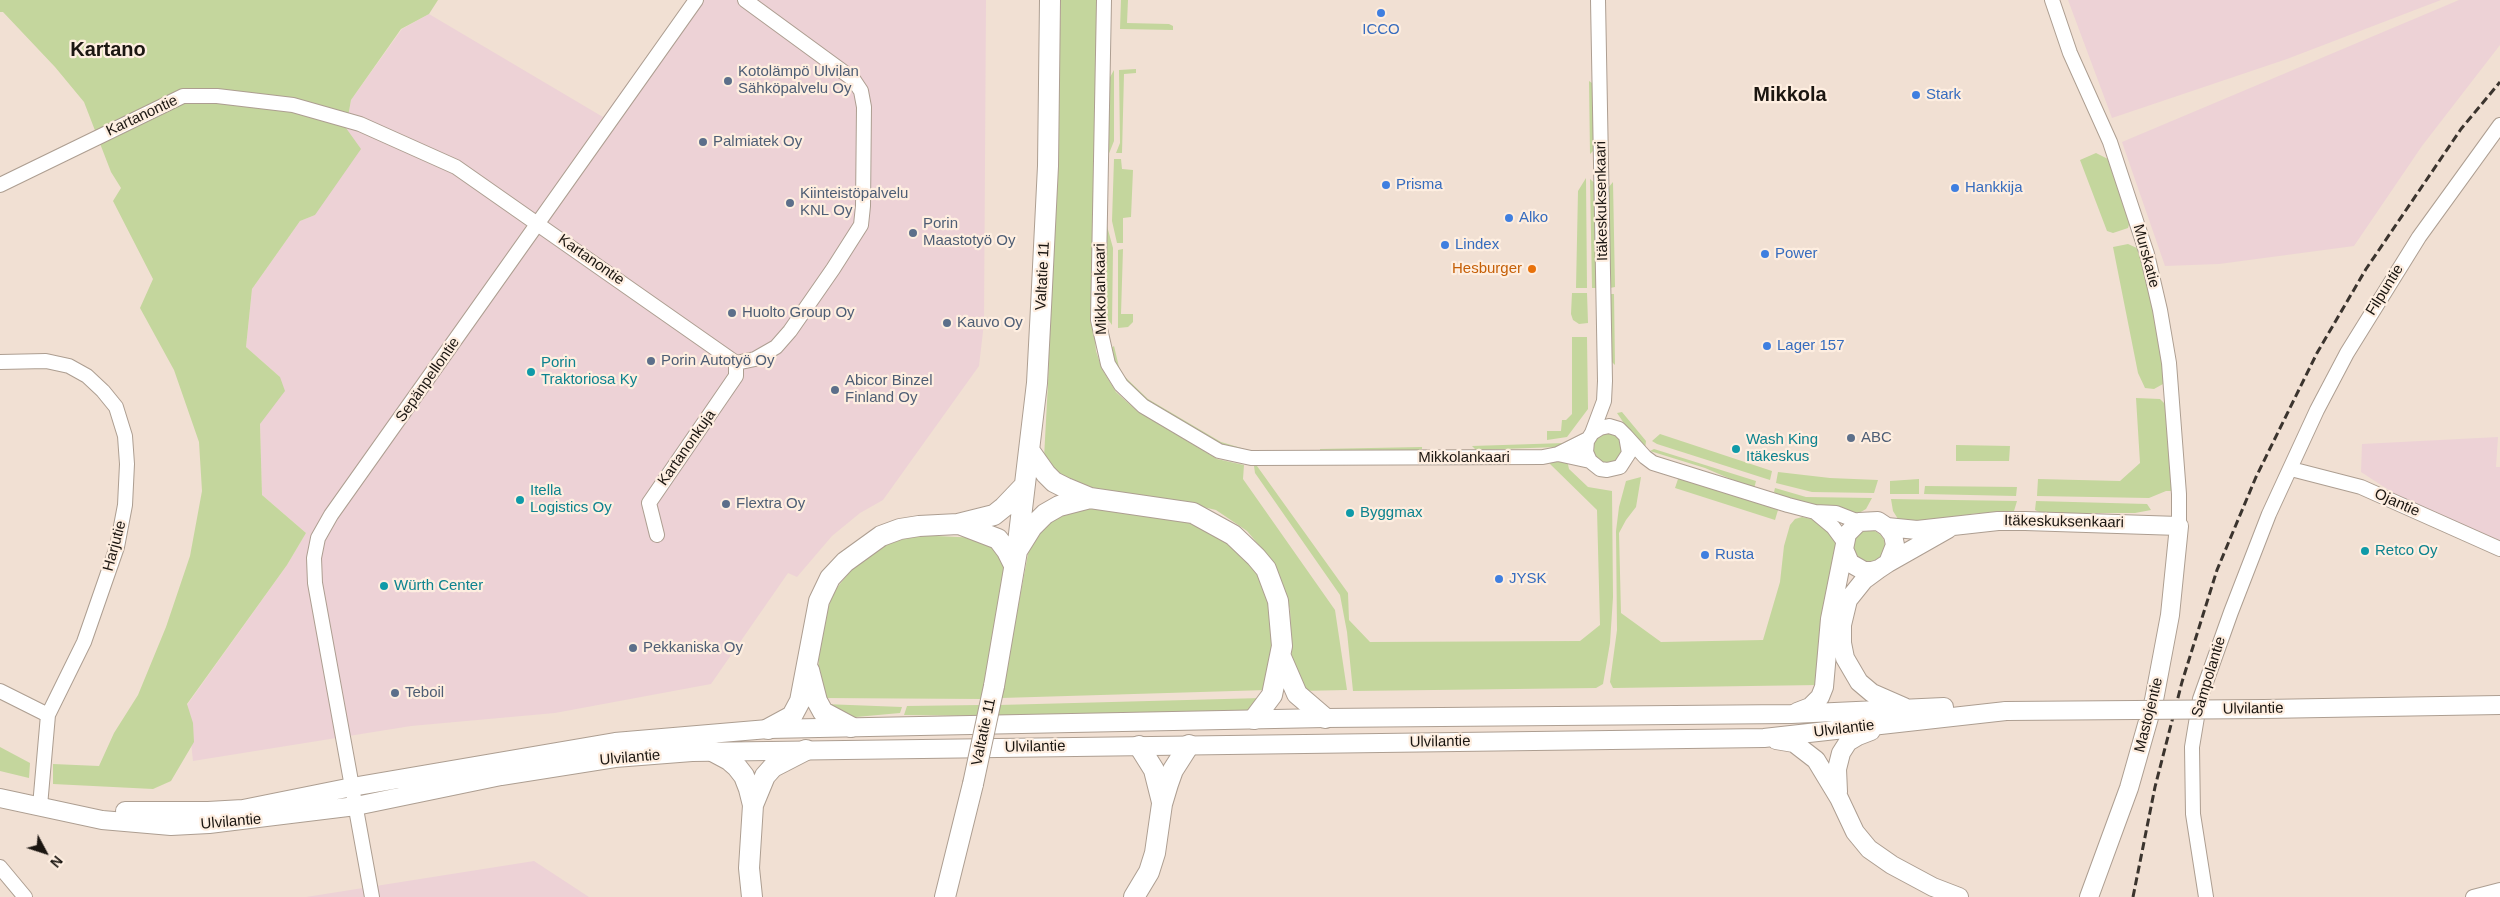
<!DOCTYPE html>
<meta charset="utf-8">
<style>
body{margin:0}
#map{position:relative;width:2500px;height:897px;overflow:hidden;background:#f1e0d3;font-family:Arial,sans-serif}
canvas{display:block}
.north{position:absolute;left:20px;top:827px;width:50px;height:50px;-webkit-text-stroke:4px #feeee0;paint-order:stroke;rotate:130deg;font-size:14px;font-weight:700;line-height:20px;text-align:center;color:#1b1611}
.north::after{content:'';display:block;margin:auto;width:18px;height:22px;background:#1b1611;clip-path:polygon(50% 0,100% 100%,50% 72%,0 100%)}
</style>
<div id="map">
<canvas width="2500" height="897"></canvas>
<div class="north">N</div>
</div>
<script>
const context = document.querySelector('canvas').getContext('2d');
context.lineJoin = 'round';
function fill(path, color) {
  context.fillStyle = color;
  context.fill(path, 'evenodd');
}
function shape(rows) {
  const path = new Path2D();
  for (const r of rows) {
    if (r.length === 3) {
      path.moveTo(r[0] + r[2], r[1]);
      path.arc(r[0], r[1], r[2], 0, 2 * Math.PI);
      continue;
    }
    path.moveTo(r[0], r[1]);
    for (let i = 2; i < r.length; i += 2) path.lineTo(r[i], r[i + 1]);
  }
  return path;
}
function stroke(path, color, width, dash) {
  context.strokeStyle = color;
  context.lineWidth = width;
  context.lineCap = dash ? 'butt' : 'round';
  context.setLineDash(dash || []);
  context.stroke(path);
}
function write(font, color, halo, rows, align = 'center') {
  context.font = font + ' Arial,sans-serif';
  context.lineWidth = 4.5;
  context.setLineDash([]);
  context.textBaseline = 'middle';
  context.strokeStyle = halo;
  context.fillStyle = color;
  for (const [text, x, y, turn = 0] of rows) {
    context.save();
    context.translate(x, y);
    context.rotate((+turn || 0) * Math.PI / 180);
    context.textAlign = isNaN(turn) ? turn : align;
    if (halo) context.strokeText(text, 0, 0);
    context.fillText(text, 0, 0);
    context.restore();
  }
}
const industrial = shape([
 [687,0,986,0,984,323,979,366,883,500,860,513,832,536,797,577,788,573,711,684,555,713,411,726,193,761,187,705,287,565,306,533,262,495,260,424,280,377,246,347,252,289,300,221,315,215,346,128,351,100,402,29,429,14,603,117],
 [2068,0,2441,0,2287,59,2112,118],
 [2459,0,2500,0,2500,45,2422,146,2354,246,2219,264,2165,266,2122,142],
 [2498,437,2496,467,2500,467,2500,541,2398,496,2361,472,2362,444],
 [534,861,589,897,306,897]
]);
const green = shape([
 [0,0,438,0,429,14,401,29,351,100,346,128,361,149,315,215,300,221,252,289,246,347,280,377,285,391,260,424,262,495,306,533,287,565,187,704,193,723,194,742,171,781,153,789,53,784,53,764,99,766,114,733,138,695,166,627,190,556,202,491,199,442,174,370,140,308,153,279,113,201,121,188,111,172,84,102,55,67,3,12,0,12],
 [1061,0,1099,0,1094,330,1096,351,1102,369,1116,392,1136,410,1217,459,1244,465,1243,479,1335,610,1347,690,1300,691,1292,668,1290,609,1282,585,1269,557,1247,531,1216,510,1172,500,1076,485,1058,478,1044,458,1048,383],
 [1121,0,1128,0,1127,23,1169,24,1173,26,1173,30,1120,29],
 [1136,69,1136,73,1124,74,1122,153,1116,153,1120,143,1119,70],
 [1114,70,1114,141,1108,156,1109,79],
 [1589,81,1595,85,1595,149,1590,154],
 [2096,153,2110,160,2131,218,2128,228,2113,233,2107,231,2080,160],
 [1114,159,1121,159,1122,169,1133,170,1131,217,1123,218,1123,243,1117,243,1112,221],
 [1586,178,1587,288,1576,288,1578,191],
 [1590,179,1597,185,1599,288,1592,288],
 [1613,182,1615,287,1610,288,1608,188],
 [1107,226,1113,248,1112,325,1107,318],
 [2128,244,2139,249,2146,272,2163,362,2163,384,2154,389,2145,388,2138,373,2113,247],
 [1123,249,1121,314,1133,314,1133,322,1128,327,1118,328,1118,250],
 [1572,293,1587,293,1588,323,1579,324,1573,320,1571,314],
 [1610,294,1614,294,1615,365,1610,360],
 [1572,337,1587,337,1588,409,1567,437,1547,440,1547,431,1561,431,1562,420,1566,420,1572,414],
 [1114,346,1119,367,1124,376,1148,399,1221,442,1248,450,1248,454,1232,450,1146,402,1121,380,1108,350],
 [2136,398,2160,399,2168,407,2173,491,2166,491,2149,498,2037,496,2038,479,2120,481,2140,463],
 [1622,412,1646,441,1645,449,1636,441,1617,413],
 [1607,448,15],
 [1660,434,1772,471,1770,480,1657,444,1652,441],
 [1565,443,1557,447,1476,450,1472,446],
 [1956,445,2010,446,2009,461,1956,461],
 [1422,447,1422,451,1320,452,1320,449],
 [1654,449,1756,481,1754,489,1705,468,1650,451],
 [1567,460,1569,469,1588,487,1612,491,1613,597,1610,643,1603,684,1596,688,1353,691,1347,632,1340,595,1255,473,1254,466,1257,466,1348,593,1349,620,1370,642,1580,641,1600,625,1597,510,1548,462],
 [1778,472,1830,478,1878,480,1874,493,1812,492,1776,483],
 [1679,476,1778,510,1775,520,1675,488],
 [1641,477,1636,507,1626,520,1619,533,1621,613,1661,642,1763,640,1780,582,1784,546,1790,525,1795,519,1802,517,1816,520,1837,539,1819,685,1613,688,1610,682,1617,630,1616,531,1619,507,1626,481],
 [1919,479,1919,494,1890,494,1890,481],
 [1925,486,2017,487,2016,496,1924,494],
 [1775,488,1806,497,1872,498,1866,509,1859,513,1845,512,1778,496,1774,492],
 [1891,499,2017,501,2014,511,1971,514,1958,520,1908,524,1898,519,1893,511],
 [2036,501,2147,504,2151,510,2135,513,2041,513,2035,510],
 [1087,507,1191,521,1217,532,1252,562,1273,605,1272,652,1267,690,1001,698,1028,554,1035,536,1062,511],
 [1869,546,16],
 [915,535,979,538,1003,555,1006,574,983,699,822,698,818,674,821,626,835,590,857,563,886,545],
 [1262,698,1249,710,996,717,999,705],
 [824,704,902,707,900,713,845,718],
 [980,705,979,716,904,715,907,706],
 [0,747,30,763,29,778,0,771]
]);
const minor = shape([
 [1104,0,1098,320,1108,364,1121,385,1143,406,1219,451,1251,458,1543,457,1558,454,1588,439],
 [2052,0,2070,53,2110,142,2147,254,2160,310,2169,363,2179,494,2179,526],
 [0,185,183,96,217,96,293,105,360,124,456,167,736,363,755,359,776,347,790,331,833,269,861,225,863,206,864,107,861,91,853,79,745,0],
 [0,362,46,361,69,366,87,376,103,391,116,407,125,436,127,464,125,505,117,547,84,642,48,715,40,806],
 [1592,433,1604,401,1605,381,1598,0],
 [1626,436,1629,453,1620,467,1607,470,1600,469,1590,461,1586,452,1587,441,1592,433,1600,428,1609,426,1619,429,1626,436,1645,457,1653,463,1788,505,1815,512,1836,513,1859,522],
 [1558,454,1590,461],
 [2291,469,2361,487,2500,549],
 [1815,512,1833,527,1844,542],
 [657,535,649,503,736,376,736,363],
 [0,691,48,715],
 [0,867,25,897],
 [372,897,315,583,314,558,318,538,331,515,696,0],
 [2206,897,2193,814,2192,747,2200,699,2231,612,2269,514,2317,410,2347,353,2419,237,2500,125],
 [2473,897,2500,890]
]);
const major = shape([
 [1887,527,1917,530,1998,521,2025,521,2179,526,2170,615,2154,700,2129,788,2089,897],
 [1888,563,1948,529],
 [1879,569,1864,580,1848,600,1842,625,1842,643,1845,658,1859,682,1872,693,1904,707],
 [2264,709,2500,705],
 [1797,712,1810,707,1820,697,1824,687,1830,619,1847,534,1859,522,1878,521,1887,527,1893,535,1895,545,1888,563,1879,569,1872,571,1864,571,1850,563,1844,549],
 [1776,740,1794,743,1816,760,1839,798,1855,832,1869,849,1892,865,1933,887,1959,897],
 [1838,792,1837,769,1841,753,1848,742,1858,736,1871,731],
 [0,798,102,820,171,826,209,824,356,806,501,776,615,758,692,752,1764,738,2006,711],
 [125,811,208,811,243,809,352,787,615,742,768,729,1325,718,1791,714,1944,707]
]);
const highway = shape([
 [1029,450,1046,474,1054,482,1066,488,1090,498,1193,513,1233,535,1256,557,1266,569,1278,601,1282,646,1272,695,1254,719],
 [959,524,998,539,1007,551,1014,565],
 [1017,551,1037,383,1041,307,1048,166,1050,0],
 [1281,657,1297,694,1325,718],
 [809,670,817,701,823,712,851,727],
 [994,686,1017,551,1032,527,1045,514,1059,506,1090,498],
 [768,729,792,716,800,701,819,601,830,578,845,562,881,536,900,529,919,526,958,524,994,515,1004,507,1025,485],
 [1139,746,1154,770,1162,802],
 [714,752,729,760,737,767,744,776,749,789,753,805,749,868,752,897],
 [753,805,765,776,773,767,806,750],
 [945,897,973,784],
 [1134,897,1149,872,1155,853,1162,804,1168,784,1173,770,1189,745]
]);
const rail = shape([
 [2133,897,2155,787,2182,682,2217,570,2256,477,2317,353,2366,269,2461,129,2500,82]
]);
const majorBridge = shape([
 [2006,711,2264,709]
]);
const highwayBridge = shape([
 [973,784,994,686]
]);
const markers = [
 [1381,13,5,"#3f7fe0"],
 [728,81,5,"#5c6f8a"],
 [1916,95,5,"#3f7fe0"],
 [703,142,5,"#5c6f8a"],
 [1386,185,5,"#3f7fe0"],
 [1955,188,5,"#3f7fe0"],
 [790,203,5,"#5c6f8a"],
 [1509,218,5,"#3f7fe0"],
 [913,233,5,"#5c6f8a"],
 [1445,245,5,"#3f7fe0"],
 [1765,254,5,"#3f7fe0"],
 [1532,269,5,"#e8710a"],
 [732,313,5,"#5c6f8a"],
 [947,323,5,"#5c6f8a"],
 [1767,346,5,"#3f7fe0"],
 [651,361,5,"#5c6f8a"],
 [531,372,5,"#0f9aa8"],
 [835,390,5,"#5c6f8a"],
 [1851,438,5,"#5c6f8a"],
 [1736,449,5,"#0f9aa8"],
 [520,500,5,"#0f9aa8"],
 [726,504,5,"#5c6f8a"],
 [1350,513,5,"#0f9aa8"],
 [2365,551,5,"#0f9aa8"],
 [1705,555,5,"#3f7fe0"],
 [1499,579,5,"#3f7fe0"],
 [384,586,5,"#0f9aa8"],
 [633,648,5,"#5c6f8a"],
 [395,693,5,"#5c6f8a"]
];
const shopNames = [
 ["ICCO",1381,30,"center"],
 ["Stark",1926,95],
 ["Prisma",1396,185],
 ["Hankkija",1965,188],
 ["Alko",1519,218],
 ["Lindex",1455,245],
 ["Power",1775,254],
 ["Lager 157",1777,346],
 ["Rusta",1715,555],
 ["JYSK",1509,579]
];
const serviceNames = [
 ["Kotolämpö Ulvilan",738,72],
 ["Sähköpalvelu Oy",738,89],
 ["Palmiatek Oy",713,142],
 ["Kiinteistöpalvelu",800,194],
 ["KNL Oy",800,211],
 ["Porin",923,224],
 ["Maastotyö Oy",923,241],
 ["Huolto Group Oy",742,313],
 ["Kauvo Oy",957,323],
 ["Porin Autotyö Oy",661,361],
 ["Abicor Binzel",845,381],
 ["Finland Oy",845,398],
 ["ABC",1861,438],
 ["Flextra Oy",736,504],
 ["Pekkaniska Oy",643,648],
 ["Teboil",405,693]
];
const streetNames = [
 ["Kartanontie",142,116,-25],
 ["Itäkeskuksenkaari",1602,201,-91],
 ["Murskatie",2146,256,75],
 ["Kartanontie",591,260,35],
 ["Valtatie 11",1043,276,-87],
 ["Mikkolankaari",1101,289,-91],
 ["Filpuntie",2385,290,-58],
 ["Sepänpellontie",428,380,-55],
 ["Kartanonkuja",687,448,-55],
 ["Mikkolankaari",1464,458],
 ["Ojantie",2397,503,24],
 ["Itäkeskuksenkaari",2064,522,1],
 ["Harjutie",115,546,-75],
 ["Sampolantie",2209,677,-73],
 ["Ulvilantie",2253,709,-1],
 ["Mastojentie",2149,715,-76],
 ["Ulvilantie",1844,729,-7],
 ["Valtatie 11",984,732,-78],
 ["Ulvilantie",1440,742,-1],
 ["Ulvilantie",1035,747,-1],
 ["Ulvilantie",630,758,-5],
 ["Ulvilantie",231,822,-5]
];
const foodNames = [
 ["Hesburger",1522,269]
];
const cultureNames = [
 ["Porin",541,363],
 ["Traktoriosa Ky",541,380],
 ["Wash King",1746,440],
 ["Itäkeskus",1746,457],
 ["Itella",530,491],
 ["Logistics Oy",530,508],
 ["Byggmax",1360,513],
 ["Retco Oy",2375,551],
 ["Würth Center",394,586]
];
const districtNames = [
 ["Kartano",108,50],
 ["Mikkola",1790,95]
];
fill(industrial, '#edd2d6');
fill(green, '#c4d69d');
stroke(minor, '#ad9e91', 16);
stroke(major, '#ad9e91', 20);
stroke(highway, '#ad9e91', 22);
stroke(minor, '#fff', 14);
stroke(major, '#fff', 18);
stroke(highway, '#fff', 20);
stroke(rail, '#3b342e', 3, [8, 4]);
stroke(majorBridge, '#ad9e91', 20, []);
stroke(highwayBridge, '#ad9e91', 22, []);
stroke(majorBridge, '#fff', 18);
stroke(highwayBridge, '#fff', 20);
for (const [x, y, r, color] of markers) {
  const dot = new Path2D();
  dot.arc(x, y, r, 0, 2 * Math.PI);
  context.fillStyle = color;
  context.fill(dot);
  stroke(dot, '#feeee0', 2);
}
write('15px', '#366cbe', '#feeee0', shopNames, 'left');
write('15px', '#4e5e75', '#feeee0', serviceNames, 'left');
write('15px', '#1b1611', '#feeee0', streetNames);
write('15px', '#c56008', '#feeee0', foodNames, 'right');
write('15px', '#0d838f', '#feeee0', cultureNames, 'left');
write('bold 20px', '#1b1611', '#feeee0', districtNames);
</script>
